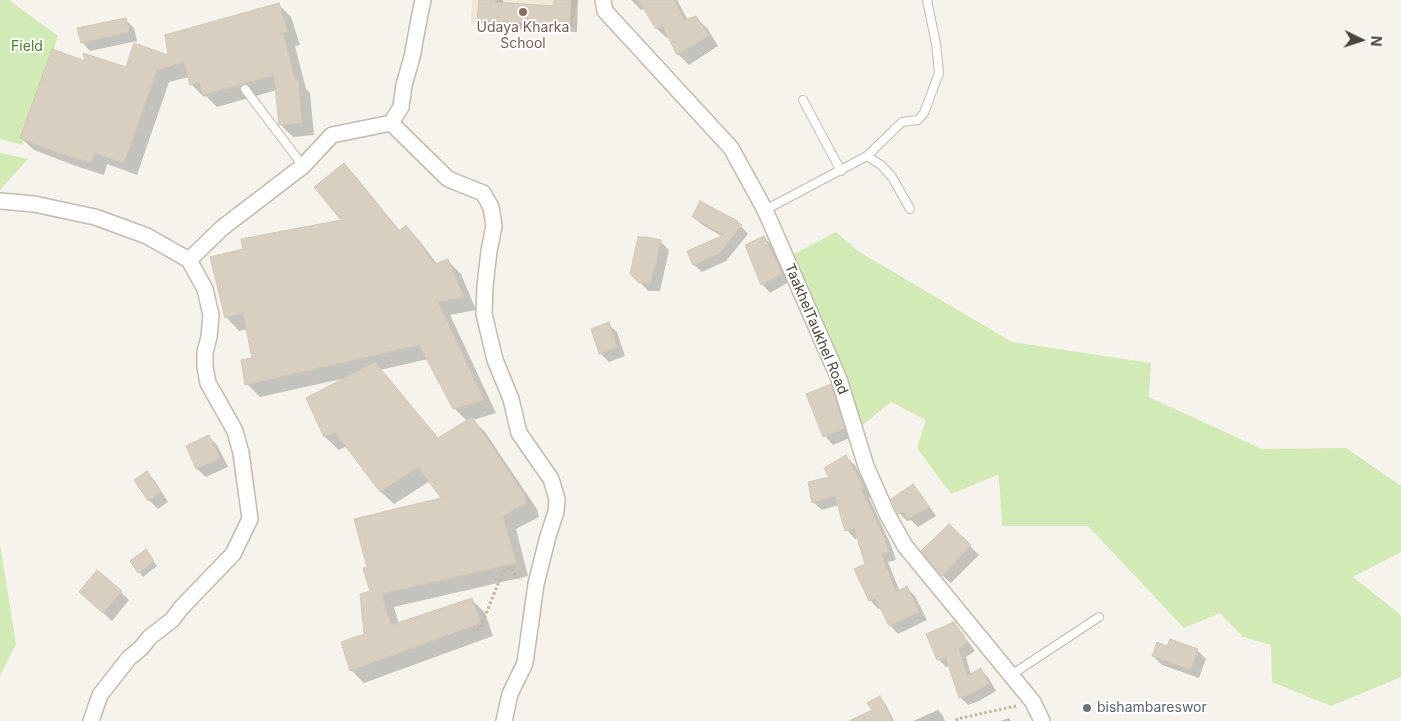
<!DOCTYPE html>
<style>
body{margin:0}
#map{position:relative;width:1401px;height:721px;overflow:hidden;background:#f6f3ec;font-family:Inter,sans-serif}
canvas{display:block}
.north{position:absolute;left:1336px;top:15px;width:50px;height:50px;-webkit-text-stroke:4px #fff;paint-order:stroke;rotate:94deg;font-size:14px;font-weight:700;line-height:20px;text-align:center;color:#4b4439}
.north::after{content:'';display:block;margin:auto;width:18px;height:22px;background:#4b4439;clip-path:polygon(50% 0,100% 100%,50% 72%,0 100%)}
</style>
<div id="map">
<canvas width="1401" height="721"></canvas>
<div class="north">N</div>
</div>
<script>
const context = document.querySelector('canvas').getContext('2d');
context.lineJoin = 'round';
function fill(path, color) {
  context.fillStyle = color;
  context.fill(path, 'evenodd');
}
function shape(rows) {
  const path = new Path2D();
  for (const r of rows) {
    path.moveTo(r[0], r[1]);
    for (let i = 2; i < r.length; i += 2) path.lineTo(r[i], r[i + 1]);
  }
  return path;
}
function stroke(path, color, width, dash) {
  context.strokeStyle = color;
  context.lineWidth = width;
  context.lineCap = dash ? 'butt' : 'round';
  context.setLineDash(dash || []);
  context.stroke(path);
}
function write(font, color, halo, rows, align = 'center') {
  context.font = font + ' Inter,sans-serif';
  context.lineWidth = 4;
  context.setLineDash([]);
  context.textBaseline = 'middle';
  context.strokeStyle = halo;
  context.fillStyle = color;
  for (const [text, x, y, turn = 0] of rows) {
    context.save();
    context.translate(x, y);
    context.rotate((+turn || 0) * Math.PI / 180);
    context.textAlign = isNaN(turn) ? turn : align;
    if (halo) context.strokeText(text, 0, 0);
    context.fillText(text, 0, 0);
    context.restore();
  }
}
const education = shape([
 [472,0,578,0,571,28,471,24]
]);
const green = shape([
 [0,0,9,0,58,36,22,145,0,139],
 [0,153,28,159,0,190],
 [836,232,858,251,1012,342,1151,363,1149,397,1262,449,1346,448,1401,486,1401,552,1353,577,1401,615,1401,677,1331,706,1272,682,1271,645,1243,637,1220,613,1184,628,1088,526,1002,526,1000,491,998,475,951,494,917,448,926,420,891,402,860,427,790,256],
 [0,544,16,644,0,676]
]);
const shadow = shape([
 [480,0,503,0,503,4,554,7,555,0,578,0,577,32,486,28,479,20],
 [631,0,677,0,688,20,696,17,707,28,718,46,689,65,678,54,670,37,667,38,656,28,645,8,641,10],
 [278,4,291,17,300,45,295,46,306,89,310,93,314,135,293,137,280,124,277,90,217,107,206,96,204,97,191,84,189,77,169,82,137,175,107,164,104,175,73,165,34,150,21,138,86,63,127,68,169,57],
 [125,19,134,28,137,41,90,51,82,42],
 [344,164,357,178,400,231,406,227,419,240,437,264,448,261,461,274,476,310,450,315,496,413,473,420,485,432,537,509,539,517,516,529,528,576,394,607,399,624,472,600,485,613,493,636,364,683,351,670,365,635,372,592,369,568,443,498,430,481,394,504,380,491,347,446,339,450,325,437,308,398,346,378,260,397,247,384,253,359,247,329,239,331,226,317,343,221],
 [428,359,454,408,467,421,439,439,380,370],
 [701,202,737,222,748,234,726,261,702,272,694,265,688,252,723,237,701,224,694,216],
 [764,238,773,246,789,282,770,293,762,284],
 [660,241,669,250,660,291,648,291,640,282],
 [608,324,617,332,625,356,609,362,600,353],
 [830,385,839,394,852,437,833,445,825,436],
 [209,437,217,445,228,467,206,477,197,469,188,447],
 [846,457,855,465,871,496,869,498,891,545,896,560,888,562,900,592,907,588,915,596,927,620,898,634,890,625,881,608,878,609,870,600,866,565,858,538,855,539,847,530,839,505,822,510,813,502],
 [147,473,155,481,168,502,158,509,149,500],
 [913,486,921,494,936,516,918,527,911,520,907,521,899,513],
 [949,525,979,555,951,583,942,575],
 [149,555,157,566,143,577,131,562],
 [121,592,129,600,112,621,89,600],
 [953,624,961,632,975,651,966,657,971,675,981,670,988,677,996,691,979,701,968,705,960,697,950,666,946,667,938,659],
 [1170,641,1198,651,1206,659,1199,678,1162,665,1153,656,1168,647],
 [880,698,885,703,894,721,863,721,873,711],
 [938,710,942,714,945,721,913,721],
 [1009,718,1011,721,1000,721]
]);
const building = shape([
 [479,0,496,0,495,2,553,6,554,0,571,0,570,24,477,21,479,0],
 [638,0,674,0,684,20,696,16,709,35,677,55,662,25,656,29,638,0],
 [279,3,288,32,283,33,295,79,298,79,302,123,279,125,274,75,203,95,199,82,190,85,184,62,157,70,124,163,95,153,91,163,59,153,20,138,52,49,85,61,83,53,126,67,134,43,168,55,165,35,279,3],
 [126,18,129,32,81,43,77,28,126,18],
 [344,163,399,231,406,225,435,264,448,259,464,297,438,302,484,400,453,409,419,345,245,385,241,360,252,358,243,313,225,318,210,257,243,249,241,239,341,220,314,187,344,163],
 [700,201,738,221,737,222,742,225,719,254,693,265,687,251,724,235,692,217,700,201],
 [764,236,782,274,761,285,745,245,764,236],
 [638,237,647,237,661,240,651,282,639,283,630,274,638,237],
 [609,322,617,347,599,354,591,329,609,322],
 [375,362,438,438,472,417,524,494,527,503,503,516,516,563,382,594,391,625,472,598,480,623,350,671,341,642,364,634,360,594,370,591,363,568,367,567,354,519,441,498,418,467,380,492,335,432,324,437,306,398,375,362],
 [831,384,845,428,823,437,806,394,831,384],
 [209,435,220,458,196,469,186,446,209,435],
 [846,455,864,488,861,489,883,535,889,552,881,554,896,592,907,586,919,612,889,626,875,598,869,601,854,569,865,564,854,528,845,531,835,496,812,503,808,482,829,477,824,468,846,455],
 [147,471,161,492,148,501,134,480,147,471],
 [913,484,929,507,908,519,904,511,898,514,891,499,913,484],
 [949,524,971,545,942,576,921,551,949,524],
 [146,549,154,561,138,573,130,561,146,549],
 [97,570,122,591,103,613,79,592,97,570],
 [954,622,968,642,959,649,967,676,981,668,989,683,971,694,959,698,946,658,937,660,926,634,954,622],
 [1170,639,1198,649,1191,670,1152,656,1157,642,1167,646,1170,639],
 [880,696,893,721,849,721,872,710,867,703,880,696]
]);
const path = shape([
 [472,630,480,629,502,574,506,569,510,568,514,571,515,576,522,579],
 [957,721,957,719,1016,706]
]);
const service = shape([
 [245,89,303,166],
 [803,100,841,171],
 [867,156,881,165,892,177,910,209],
 [765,210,867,156,902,122,918,120,924,113,939,73,936,44,927,0],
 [1011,675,1099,617]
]);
const minor = shape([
 [603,0,605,11,731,148,765,210,839,379,866,466,887,514,905,546,1033,702,1042,721],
 [391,123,448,179,483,193,491,207,494,226,489,251,485,286,484,314,495,360,511,399,519,433,551,479,557,499,556,512,548,536,536,584,525,663,510,694,504,721],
 [0,201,34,204,95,217,147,236,189,260,205,289,211,315,209,337,205,352,205,367,208,383,235,431,241,453,250,519,233,554,181,608,172,620,150,637,141,648,129,658,100,695,91,721],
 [189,260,222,228,303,166,332,135,391,123,401,107,404,85,412,57,420,14,423,0]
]);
const markers = [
 [523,12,5,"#8d6e63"],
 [1087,708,5,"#6b7280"]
];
const educationNames = [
 ["Udaya Kharka",523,28],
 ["School",523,44]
];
const parkNames = [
 ["Field",27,47]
];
const streetNames = [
 ["TaakhelTaukhel Road",816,329,67]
];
const worshipNames = [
 ["bishambareswor",1097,708]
];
fill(education, '#efe8d6');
fill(green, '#d2eab5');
fill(shadow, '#0003');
fill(building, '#d8cfc1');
stroke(building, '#d3c7b4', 1);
stroke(service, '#c2bbae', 10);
stroke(minor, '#c2bbae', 18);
stroke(path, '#c4b79f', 3, [2.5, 2.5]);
stroke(service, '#fff', 8);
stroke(minor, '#fff', 15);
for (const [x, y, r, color] of markers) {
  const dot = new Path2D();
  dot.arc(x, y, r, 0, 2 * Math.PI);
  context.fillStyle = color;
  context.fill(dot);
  stroke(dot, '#fff', 2);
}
write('14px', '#785e54', '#fff', educationNames);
write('14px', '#4a7f2a', '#fff', parkNames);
write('14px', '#4b4439', '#fff', streetNames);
write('14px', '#5b616d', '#fff', worshipNames, 'left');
</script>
